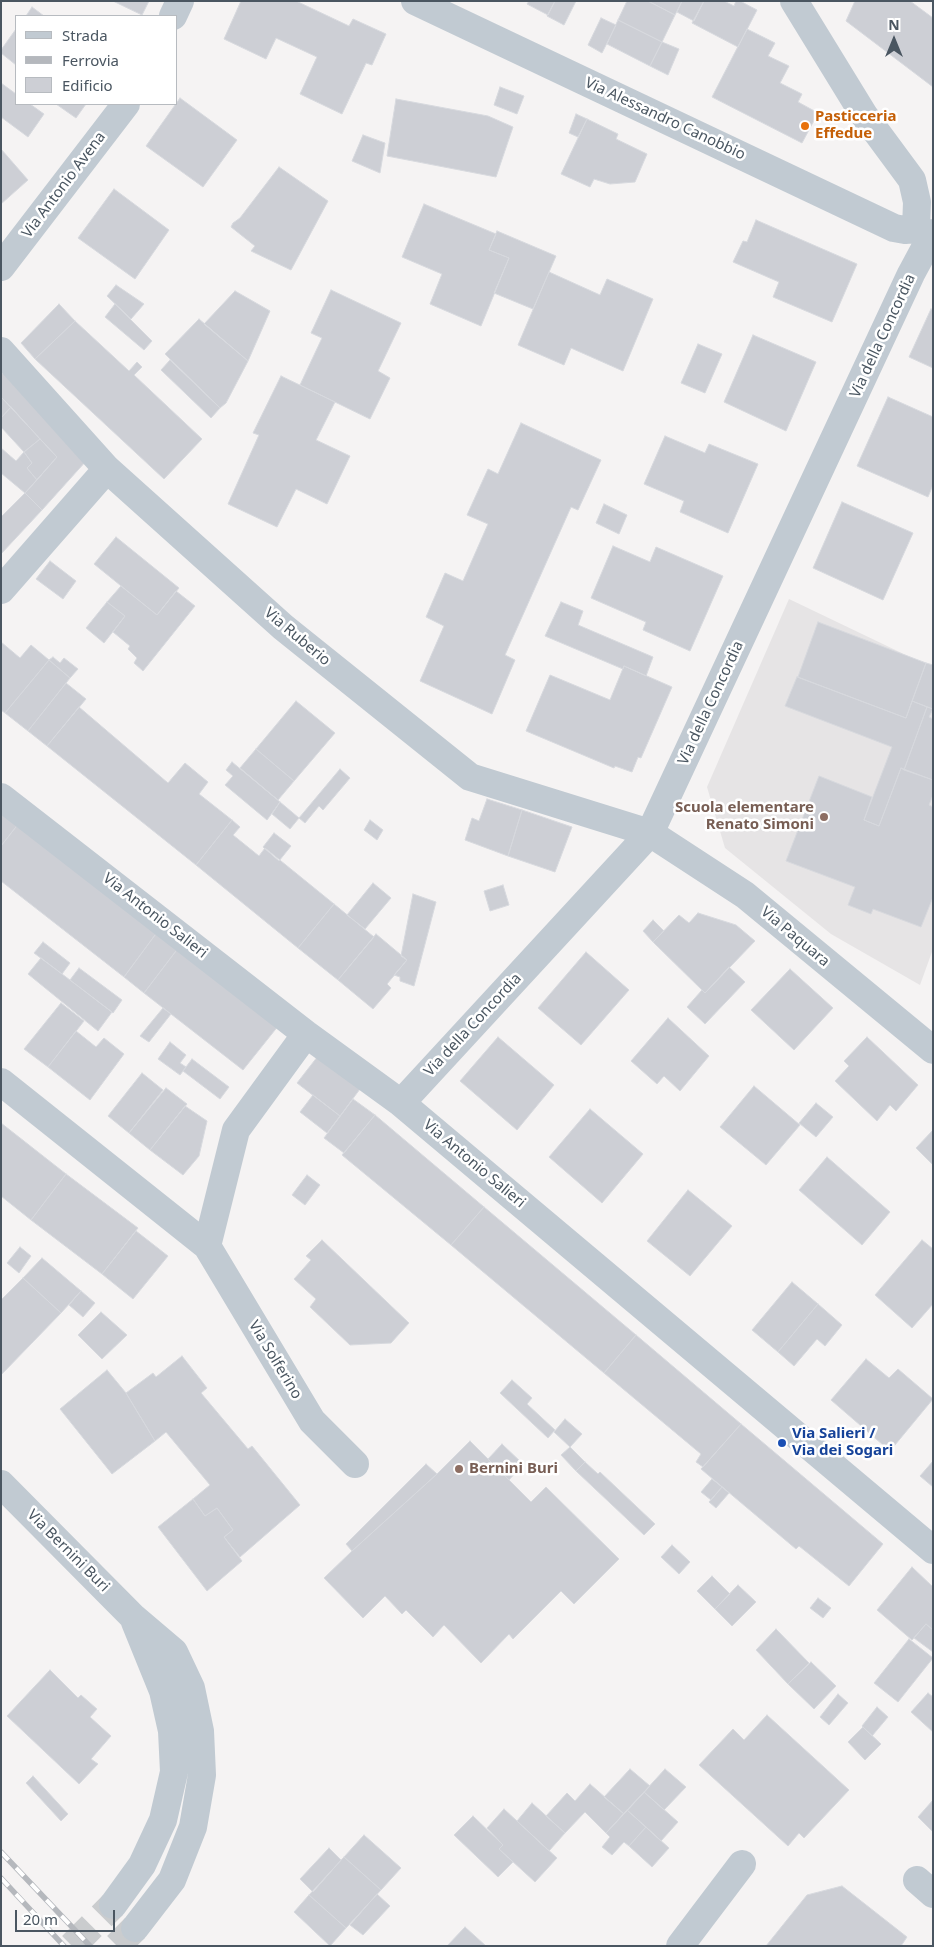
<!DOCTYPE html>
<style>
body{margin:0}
#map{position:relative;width:934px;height:1947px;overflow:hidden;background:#f5f3f3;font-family:"Noto Sans",sans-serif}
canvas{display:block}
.frame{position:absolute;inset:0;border:2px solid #4a5661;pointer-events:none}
.legend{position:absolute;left:15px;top:15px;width:162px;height:90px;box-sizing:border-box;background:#fff;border:1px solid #b7bbc0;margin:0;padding:6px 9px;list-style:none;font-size:15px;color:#4a5661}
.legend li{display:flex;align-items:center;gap:10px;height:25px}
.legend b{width:25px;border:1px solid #b7bbc0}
.north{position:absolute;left:869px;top:15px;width:50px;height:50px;-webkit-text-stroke:4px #fff;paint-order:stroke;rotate:0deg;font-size:14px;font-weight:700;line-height:20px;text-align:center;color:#4a5661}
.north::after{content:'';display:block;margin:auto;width:18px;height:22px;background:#4a5661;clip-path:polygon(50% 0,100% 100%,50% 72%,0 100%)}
.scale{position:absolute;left:15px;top:1910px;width:100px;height:22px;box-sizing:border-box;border:2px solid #4a5661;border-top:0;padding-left:6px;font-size:15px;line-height:18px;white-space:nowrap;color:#4a5661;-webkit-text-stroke:4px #fff;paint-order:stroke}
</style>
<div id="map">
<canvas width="934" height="1947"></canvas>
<div class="frame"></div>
<ul class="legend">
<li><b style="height:6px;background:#c1cad2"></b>Strada</li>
<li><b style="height:6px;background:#b5b8bd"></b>Ferrovia</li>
<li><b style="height:14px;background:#cdcfd5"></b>Edificio</li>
</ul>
<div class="north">N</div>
<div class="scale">20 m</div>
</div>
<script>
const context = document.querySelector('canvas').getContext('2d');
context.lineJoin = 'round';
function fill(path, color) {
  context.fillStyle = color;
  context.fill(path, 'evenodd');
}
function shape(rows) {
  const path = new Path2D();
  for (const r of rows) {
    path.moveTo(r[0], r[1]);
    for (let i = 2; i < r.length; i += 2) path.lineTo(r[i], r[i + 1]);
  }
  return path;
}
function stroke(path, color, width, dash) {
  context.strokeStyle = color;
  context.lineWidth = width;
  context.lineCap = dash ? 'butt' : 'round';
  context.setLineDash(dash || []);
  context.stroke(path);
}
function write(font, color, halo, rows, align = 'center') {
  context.font = font + ' "Noto Sans",sans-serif';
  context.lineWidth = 5;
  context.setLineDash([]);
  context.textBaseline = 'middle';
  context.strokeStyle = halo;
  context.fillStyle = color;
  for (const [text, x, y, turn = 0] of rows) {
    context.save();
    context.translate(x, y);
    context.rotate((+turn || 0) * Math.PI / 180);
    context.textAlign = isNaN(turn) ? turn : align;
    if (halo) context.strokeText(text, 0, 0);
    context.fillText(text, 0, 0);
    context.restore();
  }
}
const education = shape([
 [789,599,933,668,933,949,920,985,831,934,725,848,707,787]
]);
const building = shape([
 [113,1,149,1,142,15,113,1],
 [241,1,296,1,349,26,353,19,386,34,372,65,366,63,342,114,300,94,317,57,276,38,266,59,224,39,241,1],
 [529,1,555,1,548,15,527,4,529,1],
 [555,1,576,1,564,25,547,16,555,1],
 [627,1,648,1,675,15,662,42,618,20,627,1],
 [648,1,682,1,675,15,648,1],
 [682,1,704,1,694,21,677,12,682,1],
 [704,1,724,1,734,6,736,1,740,1,757,10,738,47,692,23,704,1],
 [855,1,910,1,933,18,933,87,846,21,855,1],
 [32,7,44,16,26,16,32,7],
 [601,18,616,25,602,53,588,45,601,18],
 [618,20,662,42,650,66,607,44,618,20],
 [16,29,16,65,1,53,1,50,16,29],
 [747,29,775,43,768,56,789,66,780,83,802,94,798,102,818,113,802,143,712,97,747,29],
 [662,42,679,49,668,75,650,66,662,42],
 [1,83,16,94,16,104,30,104,44,114,28,137,1,117,1,83],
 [500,87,524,96,517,114,494,105,500,87],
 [180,98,237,140,203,187,146,146,180,98],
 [396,99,488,116,513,127,496,177,387,156,396,99],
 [56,104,86,104,76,118,56,104],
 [576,114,587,119,578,137,569,133,576,114],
 [587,119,618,134,616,139,647,154,635,182,610,184,594,179,590,187,561,174,587,119],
 [363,135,385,143,380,173,352,161,363,135],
 [1,149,28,180,1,204,1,149],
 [279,167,328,201,291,270,251,251,255,246,231,227,233,223,240,218,279,167],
 [114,189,169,230,135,279,78,238,114,189],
 [424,204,496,234,489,250,509,258,481,326,430,304,442,274,402,257,424,204],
 [756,220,857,264,832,322,773,297,779,282,733,262,743,241,747,242,756,220],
 [497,231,556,256,533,309,494,293,509,258,489,250,497,231],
 [549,272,600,295,607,279,653,299,623,371,571,348,564,365,518,345,549,272],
 [116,285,144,304,131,319,107,296,116,285],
 [331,290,401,323,378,371,390,378,370,419,300,385,322,338,311,333,331,290],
 [235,291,270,311,248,361,204,324,235,291],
 [59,304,75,321,35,359,21,343,59,304],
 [115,304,152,341,144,350,105,317,115,304],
 [931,309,933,310,933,368,909,357,931,309],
 [199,319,248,361,226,403,220,408,165,354,199,319],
 [75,321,129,371,137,362,142,367,134,375,202,439,164,479,35,359,75,321],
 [753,335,816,362,786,431,724,402,753,335],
 [698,344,722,354,705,393,681,383,698,344],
 [170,360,220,408,211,418,161,370,170,360],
 [8,368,87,460,42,510,25,493,57,457,1,397,1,375,8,368],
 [281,376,335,402,316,440,350,456,327,504,296,489,277,527,228,504,259,435,253,433,281,376],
 [1,397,11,407,1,418,1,397],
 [888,397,933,417,933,485,928,497,857,466,888,397],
 [11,407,40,439,24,452,1,427,1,418,11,407],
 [521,423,601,460,578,510,571,507,505,655,515,660,492,714,420,681,444,626,426,617,445,573,463,581,488,524,467,515,488,469,498,474,521,423],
 [665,436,705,453,709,444,758,464,728,533,680,512,684,501,644,484,665,436],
 [40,439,57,457,37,480,27,468,32,463,24,452,40,439],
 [1,448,16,461,24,452,32,463,27,468,37,480,25,493,1,473,1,448],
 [25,493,42,510,1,554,1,517,25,493],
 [842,502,913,533,883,600,813,568,842,502],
 [604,504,627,515,619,534,596,523,604,504],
 [116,537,179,588,157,615,94,564,116,537],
 [613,546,650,562,656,547,723,576,690,651,643,630,646,622,591,598,613,546],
 [50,561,76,581,63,599,36,579,50,561],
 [121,586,157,615,176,591,195,606,143,671,134,663,137,658,128,649,130,646,113,632,125,616,107,602,121,586],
 [107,602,125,616,104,643,86,628,107,602],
 [561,602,583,611,578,625,653,657,646,676,624,666,623,669,545,636,561,602],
 [818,622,926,663,906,718,798,677,818,622],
 [1,642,20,658,31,645,49,660,5,713,1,710,1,642],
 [53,657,60,663,64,658,78,669,70,678,49,660,53,657],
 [49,660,70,678,28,731,5,713,49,660],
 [926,663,933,665,933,709,912,701,926,663],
 [624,666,672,687,641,758,638,757,632,772,615,766,614,768,526,731,550,675,610,700,624,666],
 [797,677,906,718,912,701,927,707,904,770,901,768,879,826,864,820,892,747,785,706,797,677],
 [66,683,86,699,47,746,28,731,66,683],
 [296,701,335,733,294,781,256,749,296,701],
 [79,707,168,783,185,763,208,782,199,794,232,820,196,865,47,746,79,707],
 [927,707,933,709,929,717,933,719,933,780,904,770,927,707],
 [256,749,294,781,278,800,240,768,256,749],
 [232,762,280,802,267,820,225,785,233,776,226,770,232,762],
 [901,768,933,780,933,795,929,805,933,807,933,897,921,927,873,909,871,914,848,905,855,887,786,861,819,776,872,797,864,820,879,826,901,768],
 [340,769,350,778,323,810,319,806,305,823,299,818,340,769],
 [487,799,522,810,508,856,465,840,472,818,479,821,487,799],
 [280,802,299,818,290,829,272,814,280,802],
 [1,808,19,823,1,846,1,808],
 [522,810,572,827,555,872,508,856,522,810],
 [232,820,240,827,233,835,259,856,265,848,334,904,298,948,196,865,232,820],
 [370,820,383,830,377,840,364,830,370,820],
 [19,823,158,931,124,977,1,881,1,846,19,823],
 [274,833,291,846,279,861,263,847,274,833],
 [373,883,391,898,365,929,347,915,373,883],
 [503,885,509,905,490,911,484,891,503,885],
 [413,894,436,902,414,986,400,981,400,977,394,975,407,960,401,956,413,894],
 [334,904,374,937,338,980,298,948,334,904],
 [698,913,736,925,755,941,705,993,653,942,679,915,689,923,698,913],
 [653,920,664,931,653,942,643,931,653,920],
 [158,931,179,947,144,993,124,977,158,931],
 [376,934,407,960,387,984,391,988,373,1009,338,980,376,934],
 [43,942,70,963,62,974,34,953,43,942],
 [179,947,279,1025,243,1070,144,993,179,947],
 [586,952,629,990,581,1045,538,1008,586,952],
 [41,958,112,1012,98,1031,28,974,41,958],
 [729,967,745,982,705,1024,687,1007,702,990,705,993,729,967],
 [79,968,122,1000,113,1013,70,980,79,968],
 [790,969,833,1008,794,1050,751,1010,790,969],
 [61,1003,84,1021,48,1067,24,1049,61,1003],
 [163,1008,171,1014,149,1042,140,1036,163,1008],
 [668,1018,709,1056,680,1091,664,1076,657,1084,631,1061,668,1018],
 [76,1031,96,1047,104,1038,124,1054,90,1100,48,1067,76,1031],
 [498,1037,554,1085,517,1130,460,1081,498,1037],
 [867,1037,918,1085,896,1111,890,1105,877,1121,835,1081,849,1066,844,1061,867,1037],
 [170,1042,186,1055,180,1063,186,1067,180,1075,158,1059,170,1042],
 [318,1056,360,1089,340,1116,297,1083,318,1056],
 [192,1059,229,1087,220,1099,183,1071,192,1059],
 [142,1073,163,1090,129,1133,108,1116,142,1073],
 [754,1086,800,1125,766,1165,720,1127,754,1086],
 [166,1088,187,1104,150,1150,129,1133,166,1088],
 [313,1095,340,1116,327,1133,300,1112,313,1095],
 [353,1099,375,1115,344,1153,324,1138,353,1099],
 [816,1103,833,1117,816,1137,799,1123,816,1103],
 [185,1106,207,1121,199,1156,183,1175,150,1150,185,1106],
 [590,1109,643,1154,602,1203,549,1157,590,1109],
 [375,1115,484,1207,451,1245,342,1155,375,1115],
 [1,1123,66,1174,31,1220,1,1196,1,1123],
 [933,1130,933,1165,916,1148,933,1130],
 [827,1157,890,1212,862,1245,799,1190,827,1157],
 [66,1174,138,1228,102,1274,31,1220,66,1174],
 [307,1175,320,1185,305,1205,292,1195,307,1175],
 [688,1190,732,1226,690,1276,647,1241,688,1190],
 [484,1207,636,1335,604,1373,451,1245,484,1207],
 [136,1231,168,1256,133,1299,102,1274,136,1231],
 [322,1240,409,1323,391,1343,350,1345,310,1307,316,1299,294,1279,311,1260,306,1256,322,1240],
 [922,1240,933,1249,933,1304,912,1328,875,1295,922,1240],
 [20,1247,31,1256,19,1273,7,1263,20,1247],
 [42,1258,81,1291,61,1313,23,1278,42,1258],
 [23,1278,61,1313,1,1375,1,1300,23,1278],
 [792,1282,818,1304,778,1352,752,1330,792,1282],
 [81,1291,95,1303,83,1317,69,1305,81,1291],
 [818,1304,842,1325,825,1346,817,1339,794,1366,778,1352,818,1304],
 [101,1312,127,1335,102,1359,78,1335,101,1312],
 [636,1335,741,1424,703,1467,696,1462,701,1454,604,1373,636,1335],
 [182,1356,207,1388,201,1393,248,1449,252,1446,300,1505,240,1557,224,1537,233,1530,217,1508,205,1516,193,1499,210,1485,166,1432,155,1441,126,1393,153,1373,156,1377,182,1356],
 [866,1359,889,1378,898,1369,933,1399,890,1451,831,1400,866,1359],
 [107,1370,126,1393,155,1441,112,1474,60,1409,107,1370],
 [512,1380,532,1398,527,1404,555,1430,548,1438,500,1393,512,1380],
 [565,1419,582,1434,570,1447,554,1432,565,1419],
 [741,1424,883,1544,849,1586,799,1546,796,1549,701,1469,741,1424],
 [470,1441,531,1502,546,1487,619,1559,574,1604,561,1591,513,1639,509,1634,481,1663,444,1625,433,1637,406,1610,402,1614,385,1596,363,1618,324,1578,352,1551,437,1474,470,1441],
 [502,1444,523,1464,509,1480,488,1459,502,1444],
 [570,1447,585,1462,576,1471,561,1455,570,1447],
 [933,1461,933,1487,920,1476,933,1461],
 [585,1462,598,1474,600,1472,655,1524,644,1535,576,1471,585,1462],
 [426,1464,437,1474,352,1551,346,1544,426,1464],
 [712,1479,722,1487,711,1500,701,1492,712,1479],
 [722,1487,729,1493,716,1508,709,1502,722,1487],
 [193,1499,205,1516,217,1508,233,1530,224,1537,242,1561,207,1591,158,1527,193,1499],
 [672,1545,690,1562,679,1574,661,1557,672,1545],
 [912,1567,933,1587,933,1630,926,1624,912,1640,877,1610,912,1567],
 [712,1576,730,1594,715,1609,697,1591,712,1576],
 [738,1585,756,1602,732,1626,715,1609,738,1585],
 [818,1598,831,1608,823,1618,810,1608,818,1598],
 [926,1624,933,1630,933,1652,914,1638,926,1624],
 [776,1629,809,1663,788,1684,756,1650,776,1629],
 [909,1639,933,1658,898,1702,874,1683,909,1639],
 [811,1662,836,1686,814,1709,788,1684,811,1662],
 [50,1670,78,1698,81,1695,97,1709,90,1717,111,1736,91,1759,98,1764,79,1784,7,1716,50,1670],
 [928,1693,933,1697,933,1732,911,1712,928,1693],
 [838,1694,848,1703,829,1725,820,1717,838,1694],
 [877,1707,888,1717,872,1736,862,1726,877,1707],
 [767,1715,849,1790,804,1838,799,1833,788,1846,699,1765,733,1729,744,1740,767,1715],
 [863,1727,881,1744,865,1760,848,1742,863,1727],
 [630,1769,650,1786,624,1814,604,1797,630,1769],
 [665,1769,686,1787,664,1810,644,1792,665,1769],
 [33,1776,68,1814,61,1821,26,1783,33,1776],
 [590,1784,624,1814,606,1833,585,1812,565,1833,546,1816,567,1793,575,1801,590,1784],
 [644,1792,678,1822,661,1841,627,1810,644,1792],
 [933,1800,933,1832,918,1817,933,1800],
 [532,1803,565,1833,549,1851,517,1821,532,1803],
 [504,1809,557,1858,535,1882,499,1849,503,1845,487,1828,504,1809],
 [627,1810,646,1827,629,1846,624,1842,612,1855,602,1847,610,1837,606,1833,627,1810],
 [473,1816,503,1845,499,1849,513,1862,498,1877,454,1835,473,1816],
 [646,1827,669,1848,652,1867,629,1846,646,1827],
 [364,1835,401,1868,381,1890,344,1857,364,1835],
 [329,1848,341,1860,313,1892,300,1879,329,1848],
 [344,1857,381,1890,346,1928,309,1895,344,1857],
 [842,1886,907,1937,901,1946,766,1946,807,1895,842,1886],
 [377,1894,390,1906,363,1935,350,1925,377,1894],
 [309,1895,346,1928,330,1946,294,1912,309,1895],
 [465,1927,486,1946,447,1946,465,1927]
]);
const minorTunnel = shape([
 [72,1946,113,1905],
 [117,1946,135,1928]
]);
const minor = shape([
 [415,1,894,228,905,230,916,229],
 [794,1,864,115,912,180,917,202,916,229,929,241],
 [173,16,180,1],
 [1,267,126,104],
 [1,351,107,469,283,627,470,777,650,833,745,895,933,1050],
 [1,590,107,469],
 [1,797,306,1034,401,1103,933,1550],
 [1,1082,207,1246,236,1130,306,1034],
 [401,1103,650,833,911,274,933,233],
 [207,1246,312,1421,355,1464],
 [1,1484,134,1618,174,1652,191,1688,200,1731,202,1775,193,1827,172,1880,135,1928],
 [917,1880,933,1894],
 [113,1905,142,1865,163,1820,174,1772,172,1731,163,1691,135,1622],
 [680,1946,742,1864]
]);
const rail = shape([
 [1,1852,90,1946],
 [1,1878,64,1946]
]);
const markers = [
 [805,126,5,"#e8710a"],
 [824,817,5,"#8d6e63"],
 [782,1443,5,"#1a4fb4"],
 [459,1469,5,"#8d6e63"]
];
const foodNames = [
 ["Pasticceria",815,117],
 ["Effedue",815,134]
];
const streetNames = [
 ["Via Alessandro Canobbio",665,119,25],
 ["Via Antonio Avena",64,185,-53],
 ["Via della Concordia",883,336,-65],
 ["Via Ruberio",297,637,40],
 ["Via della Concordia",711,703,-65],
 ["Via Antonio Salieri",155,916,38],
 ["Via Paquara",795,937,40],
 ["Via della Concordia",473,1025,-47],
 ["Via Antonio Salieri",474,1164,40],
 ["Via Solferino",275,1360,59],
 ["Via Bernini Buri",68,1551,45]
];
const educationNames = [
 ["Scuola elementare",814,808],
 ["Renato Simoni",814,825],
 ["Bernini Buri",469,1469,"left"]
];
const transitNames = [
 ["Via Salieri /",792,1434],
 ["Via dei Sogari",792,1451]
];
fill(education, '#e6e4e5');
fill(building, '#cdcfd5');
stroke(building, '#d7d9de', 1);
stroke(minorTunnel, '#caccce', 28, [28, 14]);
stroke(minor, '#c1cad2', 28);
stroke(rail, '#b5b8bd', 5.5);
stroke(rail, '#fff', 4, [11]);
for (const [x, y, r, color] of markers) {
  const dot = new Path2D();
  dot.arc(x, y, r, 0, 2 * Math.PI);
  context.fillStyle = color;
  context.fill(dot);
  stroke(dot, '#fff', 2);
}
write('bold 15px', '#c56008', '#fff', foodNames, 'left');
write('15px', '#4a5661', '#fff', streetNames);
write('bold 15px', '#785e54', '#fff', educationNames, 'right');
write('bold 15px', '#164399', '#fff', transitNames, 'left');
</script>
